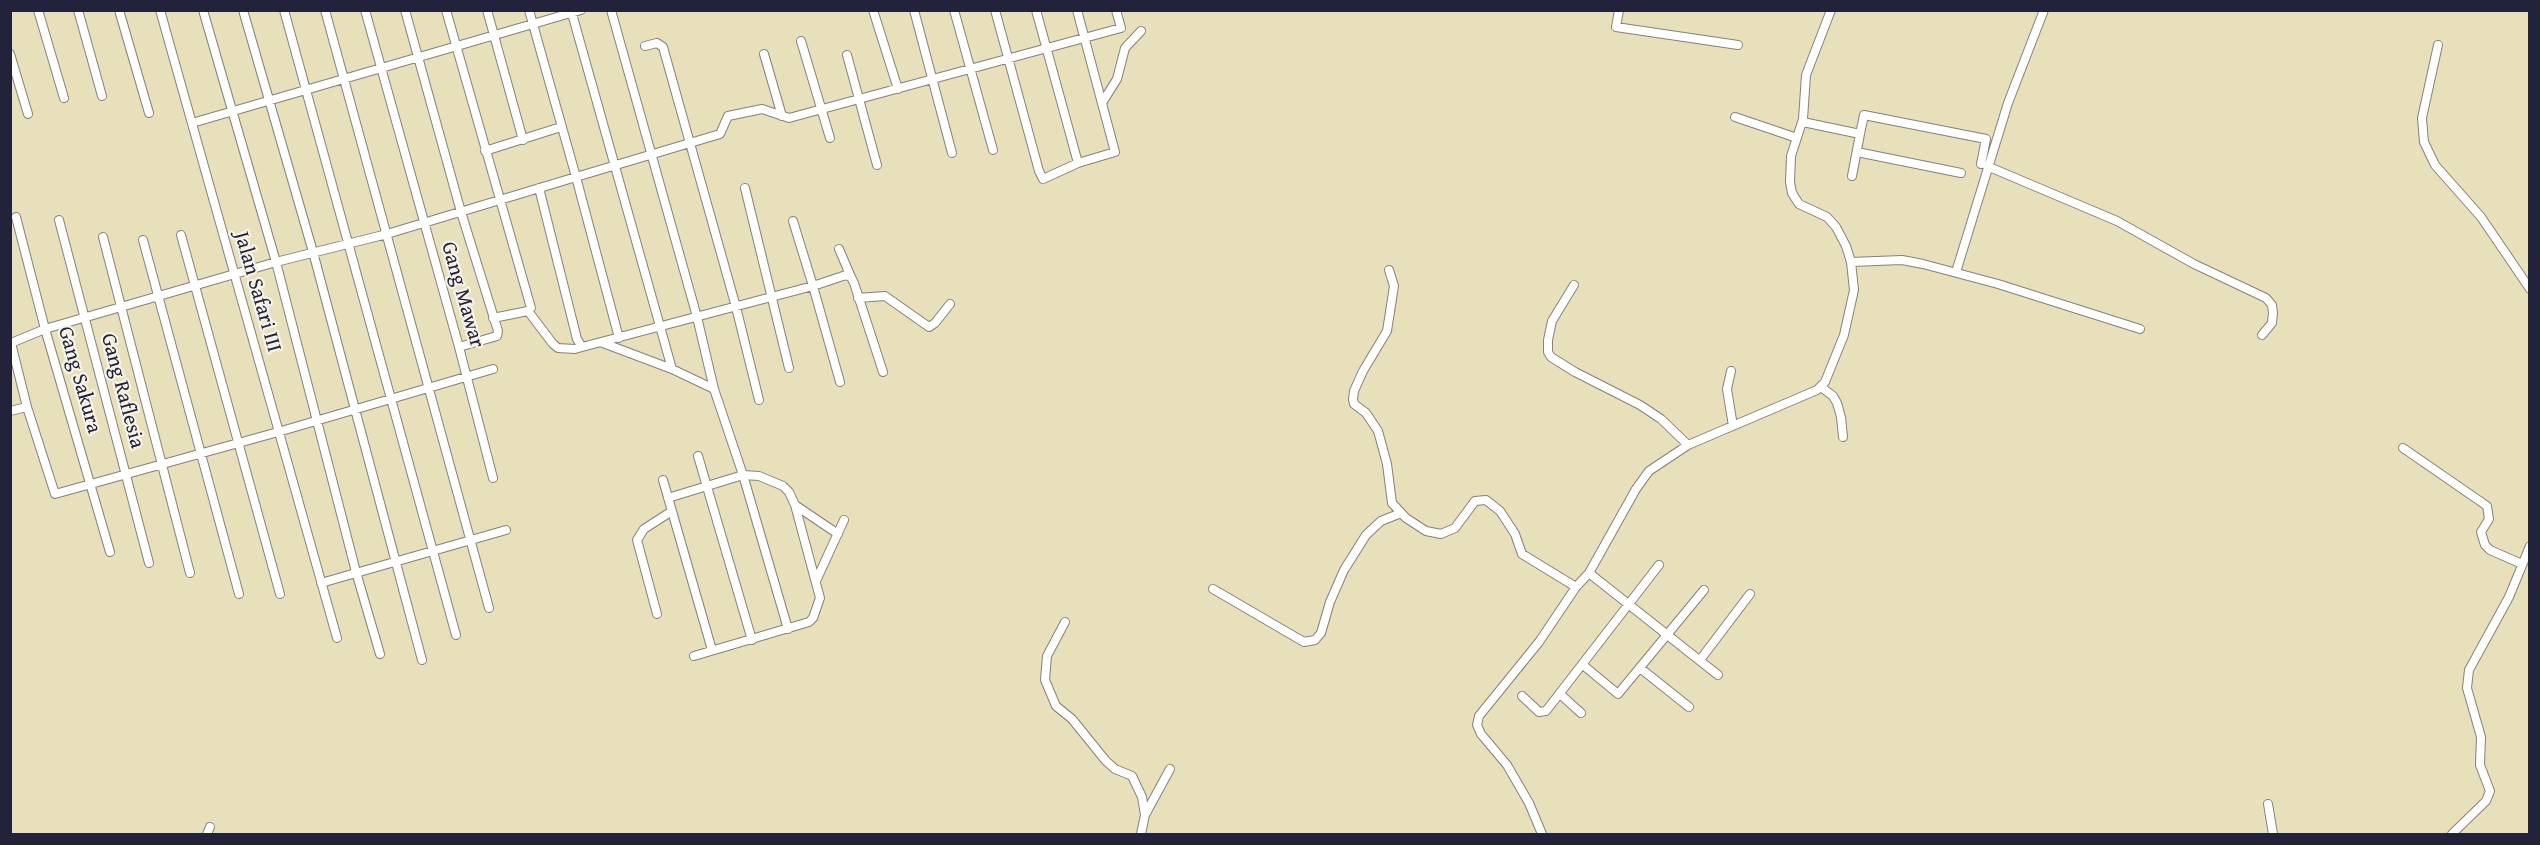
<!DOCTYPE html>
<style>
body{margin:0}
#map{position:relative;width:2540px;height:845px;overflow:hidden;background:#e8e0bb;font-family:"Gentium Book Plus",serif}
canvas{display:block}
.frame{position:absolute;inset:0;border:12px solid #22223b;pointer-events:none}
</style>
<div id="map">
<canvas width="2540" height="845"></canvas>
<div class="frame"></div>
</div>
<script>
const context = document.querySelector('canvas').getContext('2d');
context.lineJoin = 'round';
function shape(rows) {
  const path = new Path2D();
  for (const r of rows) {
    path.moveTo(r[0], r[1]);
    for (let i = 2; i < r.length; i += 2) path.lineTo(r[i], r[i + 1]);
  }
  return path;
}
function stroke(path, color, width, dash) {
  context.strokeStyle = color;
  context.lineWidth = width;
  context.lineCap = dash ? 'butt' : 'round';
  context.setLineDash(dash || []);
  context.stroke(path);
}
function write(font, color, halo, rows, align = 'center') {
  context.font = font + ' "Gentium Book Plus",serif';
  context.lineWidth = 4.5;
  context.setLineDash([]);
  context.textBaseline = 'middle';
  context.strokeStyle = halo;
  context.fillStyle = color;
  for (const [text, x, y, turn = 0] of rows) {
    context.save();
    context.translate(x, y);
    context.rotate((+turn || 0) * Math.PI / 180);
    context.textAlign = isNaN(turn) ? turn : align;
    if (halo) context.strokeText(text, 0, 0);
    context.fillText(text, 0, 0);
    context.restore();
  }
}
const minor = shape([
 [38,10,64,98],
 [78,10,102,96],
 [119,10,149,113],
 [160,10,337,638],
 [203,10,276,262,356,572,380,654],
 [243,10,313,252,422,660],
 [284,10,456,635],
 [325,10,489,608],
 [365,10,459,347,493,478],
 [405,10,461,212,498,331,497,336,459,347],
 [446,10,531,308,528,311,493,318],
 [487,10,523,140],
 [571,10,672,369],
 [611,10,697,317,714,389],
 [873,10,898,89],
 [914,10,952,153],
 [954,10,993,150],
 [995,10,1039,171,1043,179,1078,163,1115,152,1077,10],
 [1036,10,1078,163],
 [1619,10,1616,27,1738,45],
 [801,41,830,138],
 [2438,45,2422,118,2424,142,2435,165,2481,217,2530,289],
 [645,46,657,43,663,47,736,307,759,400],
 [10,54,28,114],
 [764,54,782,116],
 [847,55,877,165],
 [1102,103,1117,79,1125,48,1141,31],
 [1735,117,1797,138],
 [1803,122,1860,134,1864,115,1986,139,1981,164],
 [192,123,581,10],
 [485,151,561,127],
 [1857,152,1961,173],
 [1987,166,2117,221,2194,264,2266,298,2272,305,2273,313,2272,323,2262,335],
 [1852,176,1860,134],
 [539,188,577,339,582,347,813,286,793,221],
 [745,188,789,368],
 [16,217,45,329,110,552],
 [59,220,149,563],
 [181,235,280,594],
 [103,237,190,573],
 [143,240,239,594],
 [839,249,851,277],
 [1851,262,1902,260,1923,264,1998,284,2140,329],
 [1389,270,1394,286,1387,331,1363,371,1354,391,1353,399,1354,404,1366,413,1378,431,1387,464,1392,503,1406,518,1426,531,1441,534,1455,528,1475,501,1486,500,1500,511,1515,534,1522,554,1576,587],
 [1956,272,2008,103,2044,10],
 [1574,285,1552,321,1548,340,1548,352,1551,357,1575,372,1640,405,1661,419,1688,445],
 [858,298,885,296,929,327,935,323,950,304],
 [528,311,553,344,558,348,575,349,582,347],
 [619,338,576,177,720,134,728,116,762,109,789,118,1121,28,1116,10],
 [603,343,672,369,714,389,743,475,788,629],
 [493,369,278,432,55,494,27,407,11,343,45,329,276,262,387,234,576,177,529,10],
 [1731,371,1727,389,1733,426],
 [840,382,813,286,846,275,851,277,854,283,883,372],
 [1821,387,1833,396,1837,403,1841,417,1843,437],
 [10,411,27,407],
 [2403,448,2487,506,2489,519,2481,532,2485,545,2490,550,2522,564],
 [698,456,752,640],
 [663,480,712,650],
 [668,498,743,475,759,476,783,486,789,492,795,505,820,598,813,618,809,622,694,656],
 [795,505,838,534],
 [1589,573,1718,675],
 [816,581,844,520],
 [321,583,506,530],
 [1213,589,1304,642,1315,640,1321,633,1330,602,1344,570,1366,535,1381,521,1401,513],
 [657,614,637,540,644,529,672,511],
 [1065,622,1047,656,1045,680,1056,706,1072,719,1106,761,1115,769,1132,776,1142,797,1145,815],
 [1700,660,1750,594],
 [1583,665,1618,694,1704,590],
 [1640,668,1689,707],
 [1560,694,1581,713],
 [1522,696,1539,712,1546,711,1659,565],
 [2268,804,2273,834],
 [207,834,210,827],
 [1141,834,1145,815,1170,769],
 [1542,834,1529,803,1507,765,1481,734,1477,725,1479,716,1539,642,1576,587,1589,573,1636,489,1649,471,1688,445,1817,390,1825,382,1844,335,1854,290,1851,262,1846,246,1836,227,1827,217,1799,204,1792,193,1790,182,1791,156,1803,119,1806,75,1831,10],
 [2452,834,2486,801,2490,791,2480,765,2481,737,2467,688,2469,670,2509,597,2530,546]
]);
const streetNames = [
 ["Jalan Safari III",257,292,74],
 ["Gang Mawar",462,295,74],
 ["Gang Sakura",79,380,74],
 ["Gang Raflesia",122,391,75]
];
stroke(minor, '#85817b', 10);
stroke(minor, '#fff', 8);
write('21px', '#22223b', '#f7f3e8', streetNames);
</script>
